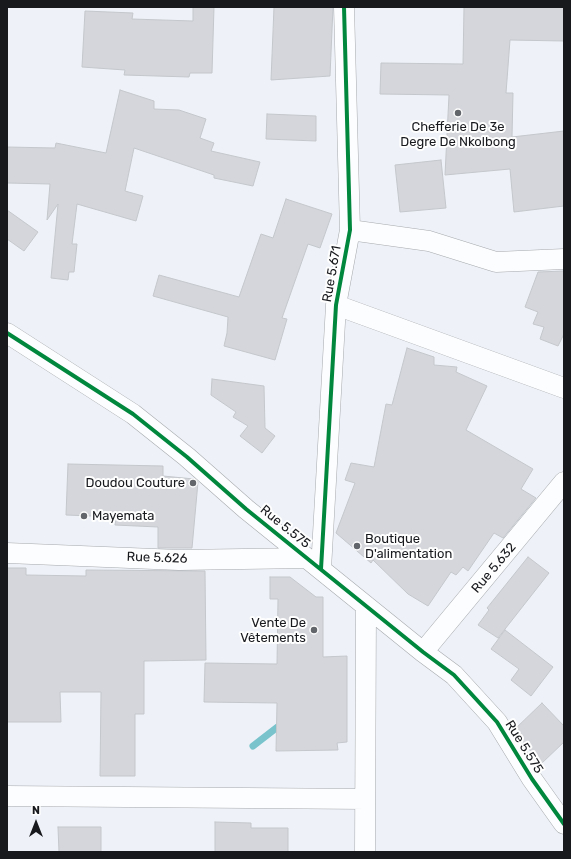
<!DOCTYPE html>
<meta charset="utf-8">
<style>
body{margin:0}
#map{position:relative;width:571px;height:859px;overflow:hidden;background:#eef2f8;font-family:Rubik,sans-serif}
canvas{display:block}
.frame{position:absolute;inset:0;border:8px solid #17191d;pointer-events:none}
.north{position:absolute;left:16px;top:803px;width:40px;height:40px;-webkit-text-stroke:3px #fefefe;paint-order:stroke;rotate:0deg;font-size:11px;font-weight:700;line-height:16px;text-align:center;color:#17191d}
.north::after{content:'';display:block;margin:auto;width:14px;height:18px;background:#17191d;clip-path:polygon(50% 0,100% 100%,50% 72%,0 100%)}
</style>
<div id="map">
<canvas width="571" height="859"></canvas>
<div class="frame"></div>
<div class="north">N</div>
</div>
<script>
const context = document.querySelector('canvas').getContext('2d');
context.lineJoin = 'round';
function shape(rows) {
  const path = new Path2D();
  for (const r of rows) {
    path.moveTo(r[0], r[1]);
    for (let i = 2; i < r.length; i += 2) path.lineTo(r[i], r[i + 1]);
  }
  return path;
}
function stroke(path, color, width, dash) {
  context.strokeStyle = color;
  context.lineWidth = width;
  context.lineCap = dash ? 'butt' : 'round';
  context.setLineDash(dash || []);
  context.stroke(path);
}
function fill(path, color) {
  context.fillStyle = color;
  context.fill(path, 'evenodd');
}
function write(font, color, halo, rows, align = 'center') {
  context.font = font + ' Rubik,sans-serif';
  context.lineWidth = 4;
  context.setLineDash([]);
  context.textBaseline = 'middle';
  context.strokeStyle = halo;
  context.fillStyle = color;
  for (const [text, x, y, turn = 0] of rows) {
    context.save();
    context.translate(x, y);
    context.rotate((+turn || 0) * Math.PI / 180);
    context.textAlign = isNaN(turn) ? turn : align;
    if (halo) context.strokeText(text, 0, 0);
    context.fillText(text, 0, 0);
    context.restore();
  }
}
const stream = shape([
 [253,746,284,722]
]);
const building = shape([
 [193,7,214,7,212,73,190,73,189,77,124,75,125,70,82,67,85,11,133,13,132,19,193,21,193,7],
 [274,7,333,7,330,76,271,80,274,7],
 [464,7,564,7,564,41,510,40,506,93,513,93,512,137,564,131,564,206,514,212,510,169,445,175,449,95,380,94,381,63,463,64,464,7],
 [120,90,154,101,154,109,179,110,206,119,200,138,214,143,211,151,260,162,253,186,214,178,214,175,134,148,125,191,143,196,136,221,77,204,72,244,77,244,74,272,69,272,68,280,51,278,58,204,47,220,50,184,7,183,7,147,55,148,56,143,106,153,120,90],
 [267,114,316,116,316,141,266,139,267,114],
 [441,160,446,208,400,212,395,165,441,160],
 [286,199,332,214,320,248,308,244,282,318,287,319,275,360,224,346,227,333,228,317,153,296,159,275,239,297,261,234,273,238,286,199],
 [7,210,38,232,24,251,7,239,7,210],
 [564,271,564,334,558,346,540,339,544,327,533,324,538,312,525,307,538,272,564,271],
 [407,348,434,357,434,365,457,367,456,372,487,386,466,430,533,469,521,489,536,498,503,538,494,533,468,571,463,567,456,575,451,572,428,606,408,594,373,560,371,563,336,533,355,483,345,480,351,463,374,467,386,404,392,405,407,348],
 [212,379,264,386,265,428,275,436,262,453,240,436,248,426,233,417,236,412,211,395,212,379],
 [68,464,163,466,163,476,194,479,198,482,192,548,158,548,158,527,115,525,116,517,66,515,68,464],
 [528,557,549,573,498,638,478,625,489,610,487,608,528,557],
 [7,568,26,568,26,575,86,576,86,570,205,571,206,660,144,661,144,714,135,714,135,776,100,776,101,692,60,692,61,722,7,722,7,568],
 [270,577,290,577,316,597,323,597,323,657,347,656,347,742,337,743,338,750,276,751,277,703,204,702,205,663,277,664,278,599,270,599,270,577],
 [505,630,553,667,531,696,511,680,519,669,491,649,505,630],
 [542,703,564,726,564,742,542,763,525,745,515,729,542,703],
 [215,822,251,823,251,828,288,828,288,852,215,852,215,822],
 [58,827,101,827,101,852,59,852,58,827]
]);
const street = shape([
 [350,230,429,241,496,262,564,259],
 [336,305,564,388],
 [7,333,133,414,187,457,246,509,423,652,454,675,497,722,532,779,564,824],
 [7,553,179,560,307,558],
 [321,569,336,305,350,230,344,7],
 [423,652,564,482],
 [7,796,365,799],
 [365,852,366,606]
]);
const cycleway = shape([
 [7,333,133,414,187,457,246,509,423,652,454,675,497,722,532,779,564,824],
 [321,569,336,305,350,230,344,7]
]);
const markers = [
 [458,113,4,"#62656a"],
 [193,483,4,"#62656a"],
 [84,516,4,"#62656a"],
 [357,546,4,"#62656a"],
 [314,630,4,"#62656a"]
];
const poiNames = [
 ["Chefferie De 3e",458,127,"center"],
 ["Degre De Nkolbong",458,142,"center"],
 ["Doudou Couture",185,483],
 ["Mayemata",92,516,"left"],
 ["Boutique",365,539,"left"],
 ["D'alimentation",365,554,"left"],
 ["Vente De",306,623],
 ["Vêtements",306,638]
];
const streetNames = [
 ["Rue 5.671",332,274,-80],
 ["Rue 5.575",285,527,39],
 ["Rue 5.626",157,558,2],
 ["Rue 5.632",494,568,-50],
 ["Rue 5.575",524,747,58]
];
stroke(stream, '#79c3cc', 7);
fill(building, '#d4d6db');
stroke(building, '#c4c7cb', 1);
stroke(street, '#a6a9ad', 21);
stroke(street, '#fcfdfe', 20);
stroke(cycleway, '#00873e', 4);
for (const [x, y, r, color] of markers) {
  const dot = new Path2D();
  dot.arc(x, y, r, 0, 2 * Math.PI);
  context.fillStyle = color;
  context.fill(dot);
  stroke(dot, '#fefefe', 1.5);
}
write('13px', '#17191d', '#fefefe', poiNames, 'right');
write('13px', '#17191d', '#fefefe', streetNames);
</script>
